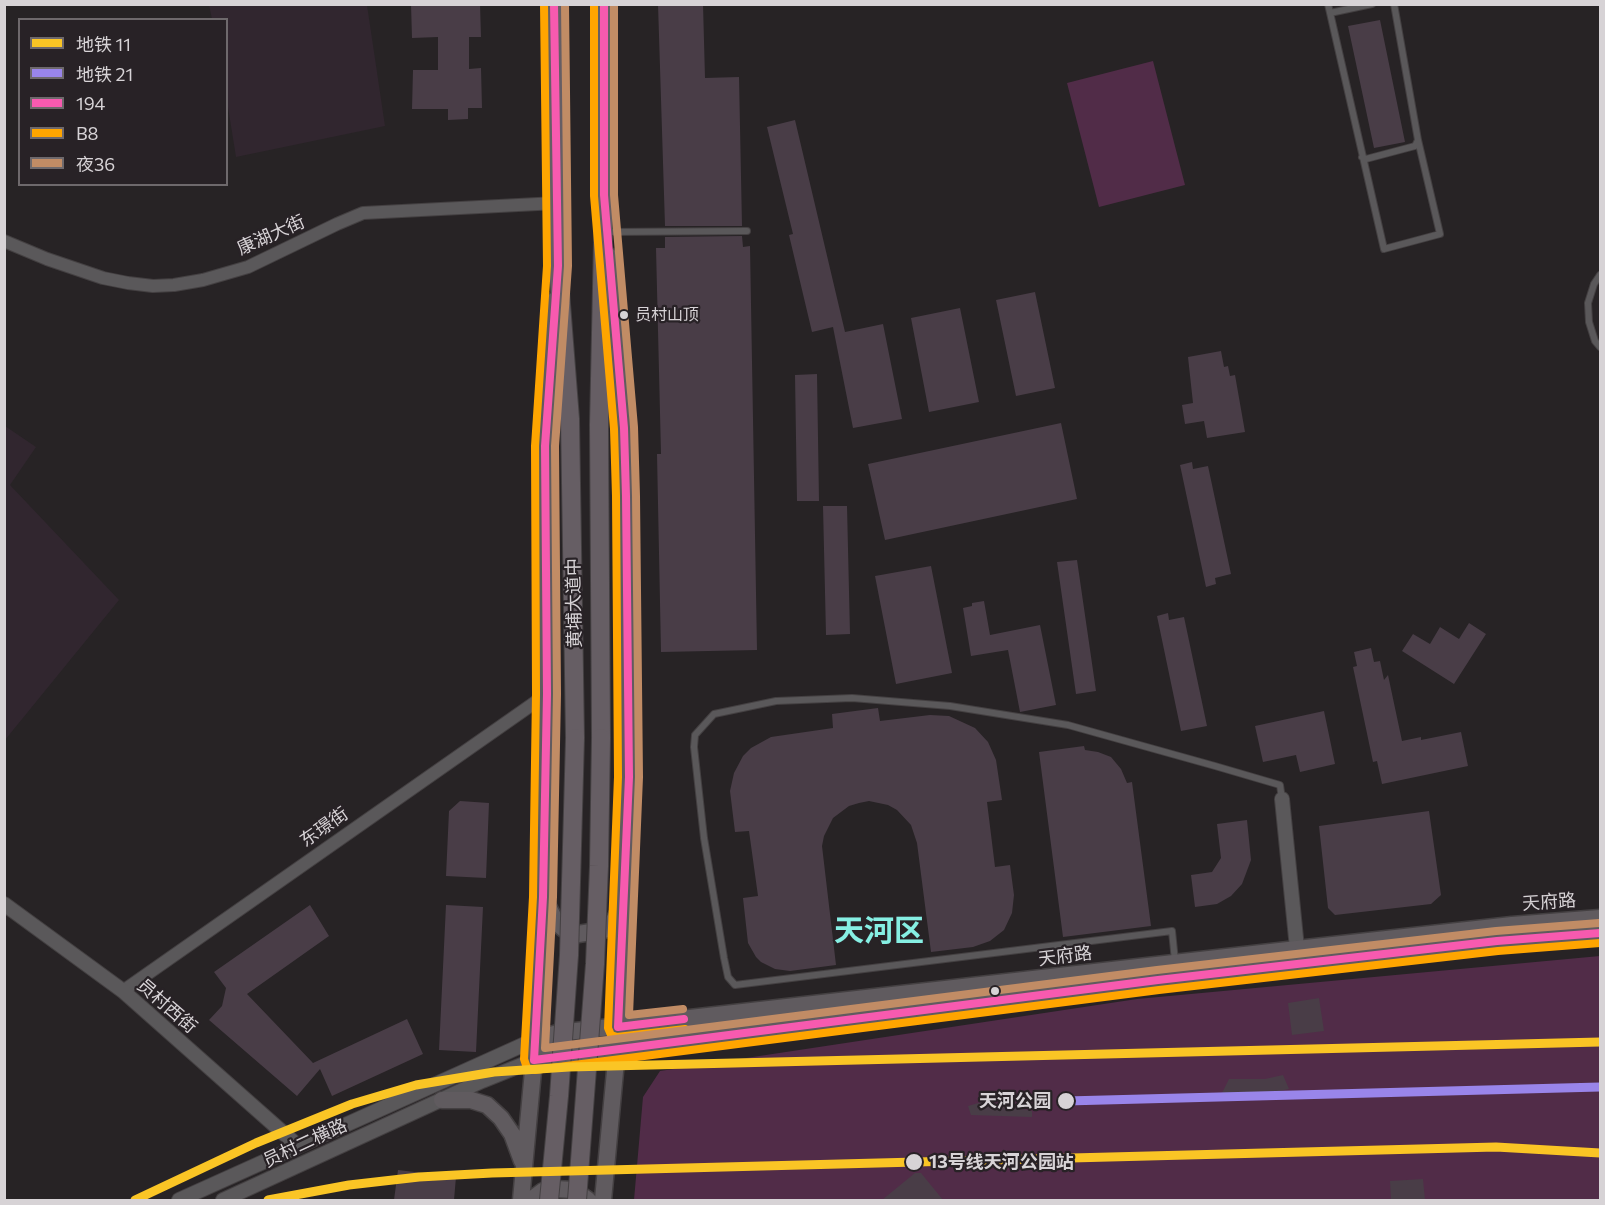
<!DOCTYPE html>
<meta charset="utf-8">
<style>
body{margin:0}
#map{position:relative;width:1605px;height:1205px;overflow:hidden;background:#272325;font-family:Commissioner,"Noto Sans SC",sans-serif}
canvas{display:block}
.frame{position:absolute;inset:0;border:6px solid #d7d3d6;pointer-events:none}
.legend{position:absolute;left:18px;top:18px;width:210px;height:168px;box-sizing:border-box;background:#282226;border:2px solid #6e696c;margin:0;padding:8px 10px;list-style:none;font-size:18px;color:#d7d3d6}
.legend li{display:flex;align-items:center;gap:12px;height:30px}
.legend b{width:30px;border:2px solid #6e696c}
</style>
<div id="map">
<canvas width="1605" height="1205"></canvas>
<div class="frame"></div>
<ul class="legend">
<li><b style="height:8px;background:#fac525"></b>地铁 11</li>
<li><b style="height:8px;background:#9985ea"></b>地铁 21</li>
<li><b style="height:8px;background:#f75aaf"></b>194</li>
<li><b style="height:8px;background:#ffa500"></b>B8</li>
<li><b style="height:8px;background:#c18c65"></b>夜36</li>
</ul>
</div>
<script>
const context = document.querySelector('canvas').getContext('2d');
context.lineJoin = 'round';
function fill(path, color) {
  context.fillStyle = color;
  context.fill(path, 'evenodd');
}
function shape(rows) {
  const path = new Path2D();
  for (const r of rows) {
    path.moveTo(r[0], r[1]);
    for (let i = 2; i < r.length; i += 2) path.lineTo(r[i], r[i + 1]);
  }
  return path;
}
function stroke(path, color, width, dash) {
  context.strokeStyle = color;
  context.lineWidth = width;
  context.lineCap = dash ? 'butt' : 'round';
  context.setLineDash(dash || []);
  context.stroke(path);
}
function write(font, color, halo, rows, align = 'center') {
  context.font = font + ' Commissioner,"Noto Sans SC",sans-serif';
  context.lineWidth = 4.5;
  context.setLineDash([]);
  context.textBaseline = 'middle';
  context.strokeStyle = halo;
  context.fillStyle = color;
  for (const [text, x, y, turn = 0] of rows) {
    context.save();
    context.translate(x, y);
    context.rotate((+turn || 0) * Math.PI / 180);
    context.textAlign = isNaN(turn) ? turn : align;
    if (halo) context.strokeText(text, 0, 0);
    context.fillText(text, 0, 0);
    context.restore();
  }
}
const built = shape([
 [209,5,367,5,385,126,236,157,227,101,226,20,212,19],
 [5,426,36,447,10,485,119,600,5,740]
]);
const green = shape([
 [1153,61,1185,185,1099,207,1067,83],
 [1600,956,1600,1200,634,1200,643,1097,660,1071,1137,999]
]);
const building = shape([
 [411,4,480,4,481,37,469,37,469,69,481,68,482,108,468,108,468,119,448,120,448,109,412,109,413,70,438,70,438,37,412,38],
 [658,4,703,4,705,78,739,77,742,226,665,226],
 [1380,20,1405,142,1374,148,1348,26],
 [795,120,845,332,883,324,902,419,853,428,833,327,812,332,789,235,793,234,767,127],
 [742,236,743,247,750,246,757,650,661,652,657,454,661,454,656,248,665,248,665,237],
 [1035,292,1055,388,1016,396,996,300],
 [960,308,979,402,929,412,911,318],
 [1221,351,1224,367,1228,366,1230,376,1235,375,1245,432,1207,438,1204,421,1185,424,1182,405,1193,403,1188,357],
 [817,374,819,501,797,501,795,375],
 [1061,423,1077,499,885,540,868,464],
 [1192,462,1193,469,1208,466,1231,574,1215,578,1216,584,1206,587,1180,465],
 [823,506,847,506,850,634,826,635],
 [1077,560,1096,691,1076,694,1057,562],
 [931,566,952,673,896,684,875,576],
 [984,601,990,635,1040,625,1056,705,1020,712,1008,650,971,656,963,608,972,606,972,603],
 [1168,613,1169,620,1184,617,1207,726,1181,731,1157,616],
 [1469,623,1486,634,1454,684,1402,651,1413,634,1430,644,1440,627,1459,639],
 [1371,648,1374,662,1380,661,1384,680,1388,675,1402,741,1421,737,1421,740,1461,732,1468,766,1382,784,1377,761,1373,762,1353,667,1357,666,1354,652],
 [878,708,880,721,930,715,949,716,975,728,988,742,996,760,1002,800,987,802,995,867,1010,865,1014,895,1012,913,1004,930,990,941,973,947,931,952,917,843,911,825,897,810,888,805,869,801,859,803,849,806,833,818,824,836,822,846,836,965,790,971,775,969,761,962,756,957,748,943,743,898,758,896,749,831,735,832,730,791,734,773,743,756,751,748,771,737,833,728,832,714],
 [1324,711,1335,764,1300,772,1296,755,1263,762,1255,726],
 [1084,746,1085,750,1098,752,1111,757,1121,769,1127,783,1132,782,1151,926,1063,937,1039,752],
 [460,801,489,803,486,878,446,876,449,811],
 [1429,811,1441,895,1431,904,1335,915,1328,908,1319,826],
 [1247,820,1251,860,1242,884,1231,896,1217,904,1195,907,1191,875,1212,872,1221,858,1217,824],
 [310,905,329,936,247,994,313,1063,407,1019,423,1054,332,1096,320,1069,297,1096,209,1020,222,1006,226,988,214,972],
 [446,905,483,907,476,1052,439,1050],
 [1319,998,1324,1031,1292,1035,1288,1003],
 [1283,1075,1289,1089,1265,1094,1245,1095,1222,1093,1229,1079,1265,1079],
 [985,1101,1032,1111,1032,1117,971,1115,968,1106],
 [398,1170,456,1177,454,1200,394,1200],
 [915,1173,921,1173,943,1200,882,1200],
 [1423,1179,1425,1200,1391,1200,1390,1181]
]);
const service = shape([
 [1328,4,1384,249,1440,234,1418,140],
 [1330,13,1372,4],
 [1362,157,1366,159,1415,146,1418,140,1394,4],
 [607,232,747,231],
 [1600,275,1594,284,1588,303,1589,322,1595,341,1600,347],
 [1175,961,1172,931,735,985,728,977,724,958,704,838,694,747,695,735,714,714,776,701,852,698,950,706,1068,725,1215,766,1280,785,1282,799]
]);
const minor = shape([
 [4,241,47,259,103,278,128,283,153,286,174,285,203,280,248,267,337,224,363,213,557,203],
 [123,991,547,694]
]);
const tertiary = shape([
 [1282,799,1298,958],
 [4,904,123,991,298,1146],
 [179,1200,536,1039],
 [223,1200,482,1081,534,1060]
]);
const secondary = shape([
 [543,897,556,922,564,929,578,934,604,930,613,922,623,904],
 [536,1039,558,1033,1297,949,1512,925,1600,918],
 [534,1060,1158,980,1497,941,1600,933],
 [442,1100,471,1100,487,1105,501,1118,512,1134,522,1161],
 [521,1200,534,1060,543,897,547,694,544,500,547,403,555,300],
 [531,1200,543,1191,555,1189,574,1190,588,1200],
 [603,1200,617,1050,629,777,625,463,609,256]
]);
const primary = shape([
 [554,4,558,266,570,419,575,738],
 [601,738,599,425,604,195,604,4]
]);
const primaryBridge = shape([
 [549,1200,559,1096,569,955,575,738],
 [577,1200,595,964,599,866,601,738]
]);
const bus1 = shape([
 [554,4,558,266,545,446,547,694,543,897,534,1060,1158,980,1497,941,1600,933],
 [604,4,604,195,624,428,626,496,629,777,618,1027,684,1019]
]);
const bus2 = shape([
 [544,4,547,266,535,446,536,694,533,897,524,1059,527,1068,535,1070,1159,990,1498,951,1600,943],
 [594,4,594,196,614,429,616,496,618,777,608,1028,611,1035,617,1037,685,1029]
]);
const bus3 = shape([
 [565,4,568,266,555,446,557,694,553,897,545,1048,1157,970,1496,931,1599,923],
 [614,4,614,195,634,427,636,496,639,777,629,1015,683,1009]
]);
const metro1 = shape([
 [135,1200,256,1143,352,1104,416,1085,494,1072,569,1067,1600,1042],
 [268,1200,349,1185,419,1177,492,1173,1496,1147,1600,1153]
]);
const metro2 = shape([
 [1066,1101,1600,1087]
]);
const markers = [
 [624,315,5,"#d7d3d6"],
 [995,991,5,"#d7d3d6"],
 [1066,1101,9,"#d7d3d6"],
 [914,1162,9,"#d7d3d6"]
];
const busNames = [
 ["员村山顶",635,315]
];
const streetNames = [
 ["康湖大街",271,235,-24],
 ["黄埔大道中",574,603,-91],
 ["东璟街",324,827,-35],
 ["天府路",1549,902,-4],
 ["天府路",1065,956,-7],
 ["员村西街",167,1006,41],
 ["员村二横路",305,1143,-25]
];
const stopNames = [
 ["天河公园",1051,1101],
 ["13号线天河公园站",929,1162,"left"]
];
const townNames = [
 ["天河区",879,931]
];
fill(built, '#31262f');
fill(green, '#512c48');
fill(building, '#493d47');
stroke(service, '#444042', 8);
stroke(minor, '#444042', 14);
stroke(tertiary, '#444042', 16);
stroke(secondary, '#444042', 19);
stroke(primary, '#444042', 20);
stroke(service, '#5a585a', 6);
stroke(minor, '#5a585a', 12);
stroke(tertiary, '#5a585a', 14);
stroke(secondary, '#605b5f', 16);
stroke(primary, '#665e64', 18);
stroke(primaryBridge, '#444042', 20, []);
stroke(primaryBridge, '#665e64', 18);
stroke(bus1, '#f75aaf', 8);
stroke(bus2, '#ffa500', 8);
stroke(bus3, '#c18c65', 8);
stroke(metro1, '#fac525', 9);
stroke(metro2, '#9985ea', 9);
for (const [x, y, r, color] of markers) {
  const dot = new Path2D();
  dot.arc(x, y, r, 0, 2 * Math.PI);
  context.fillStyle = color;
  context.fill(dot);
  stroke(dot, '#282226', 2);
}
write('16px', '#d7d3d6', '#282226', busNames, 'left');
write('18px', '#d7d3d6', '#282226', streetNames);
write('bold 18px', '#d7d3d6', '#282226', stopNames, 'right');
write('bold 30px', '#86efe3', '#282226', townNames);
</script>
